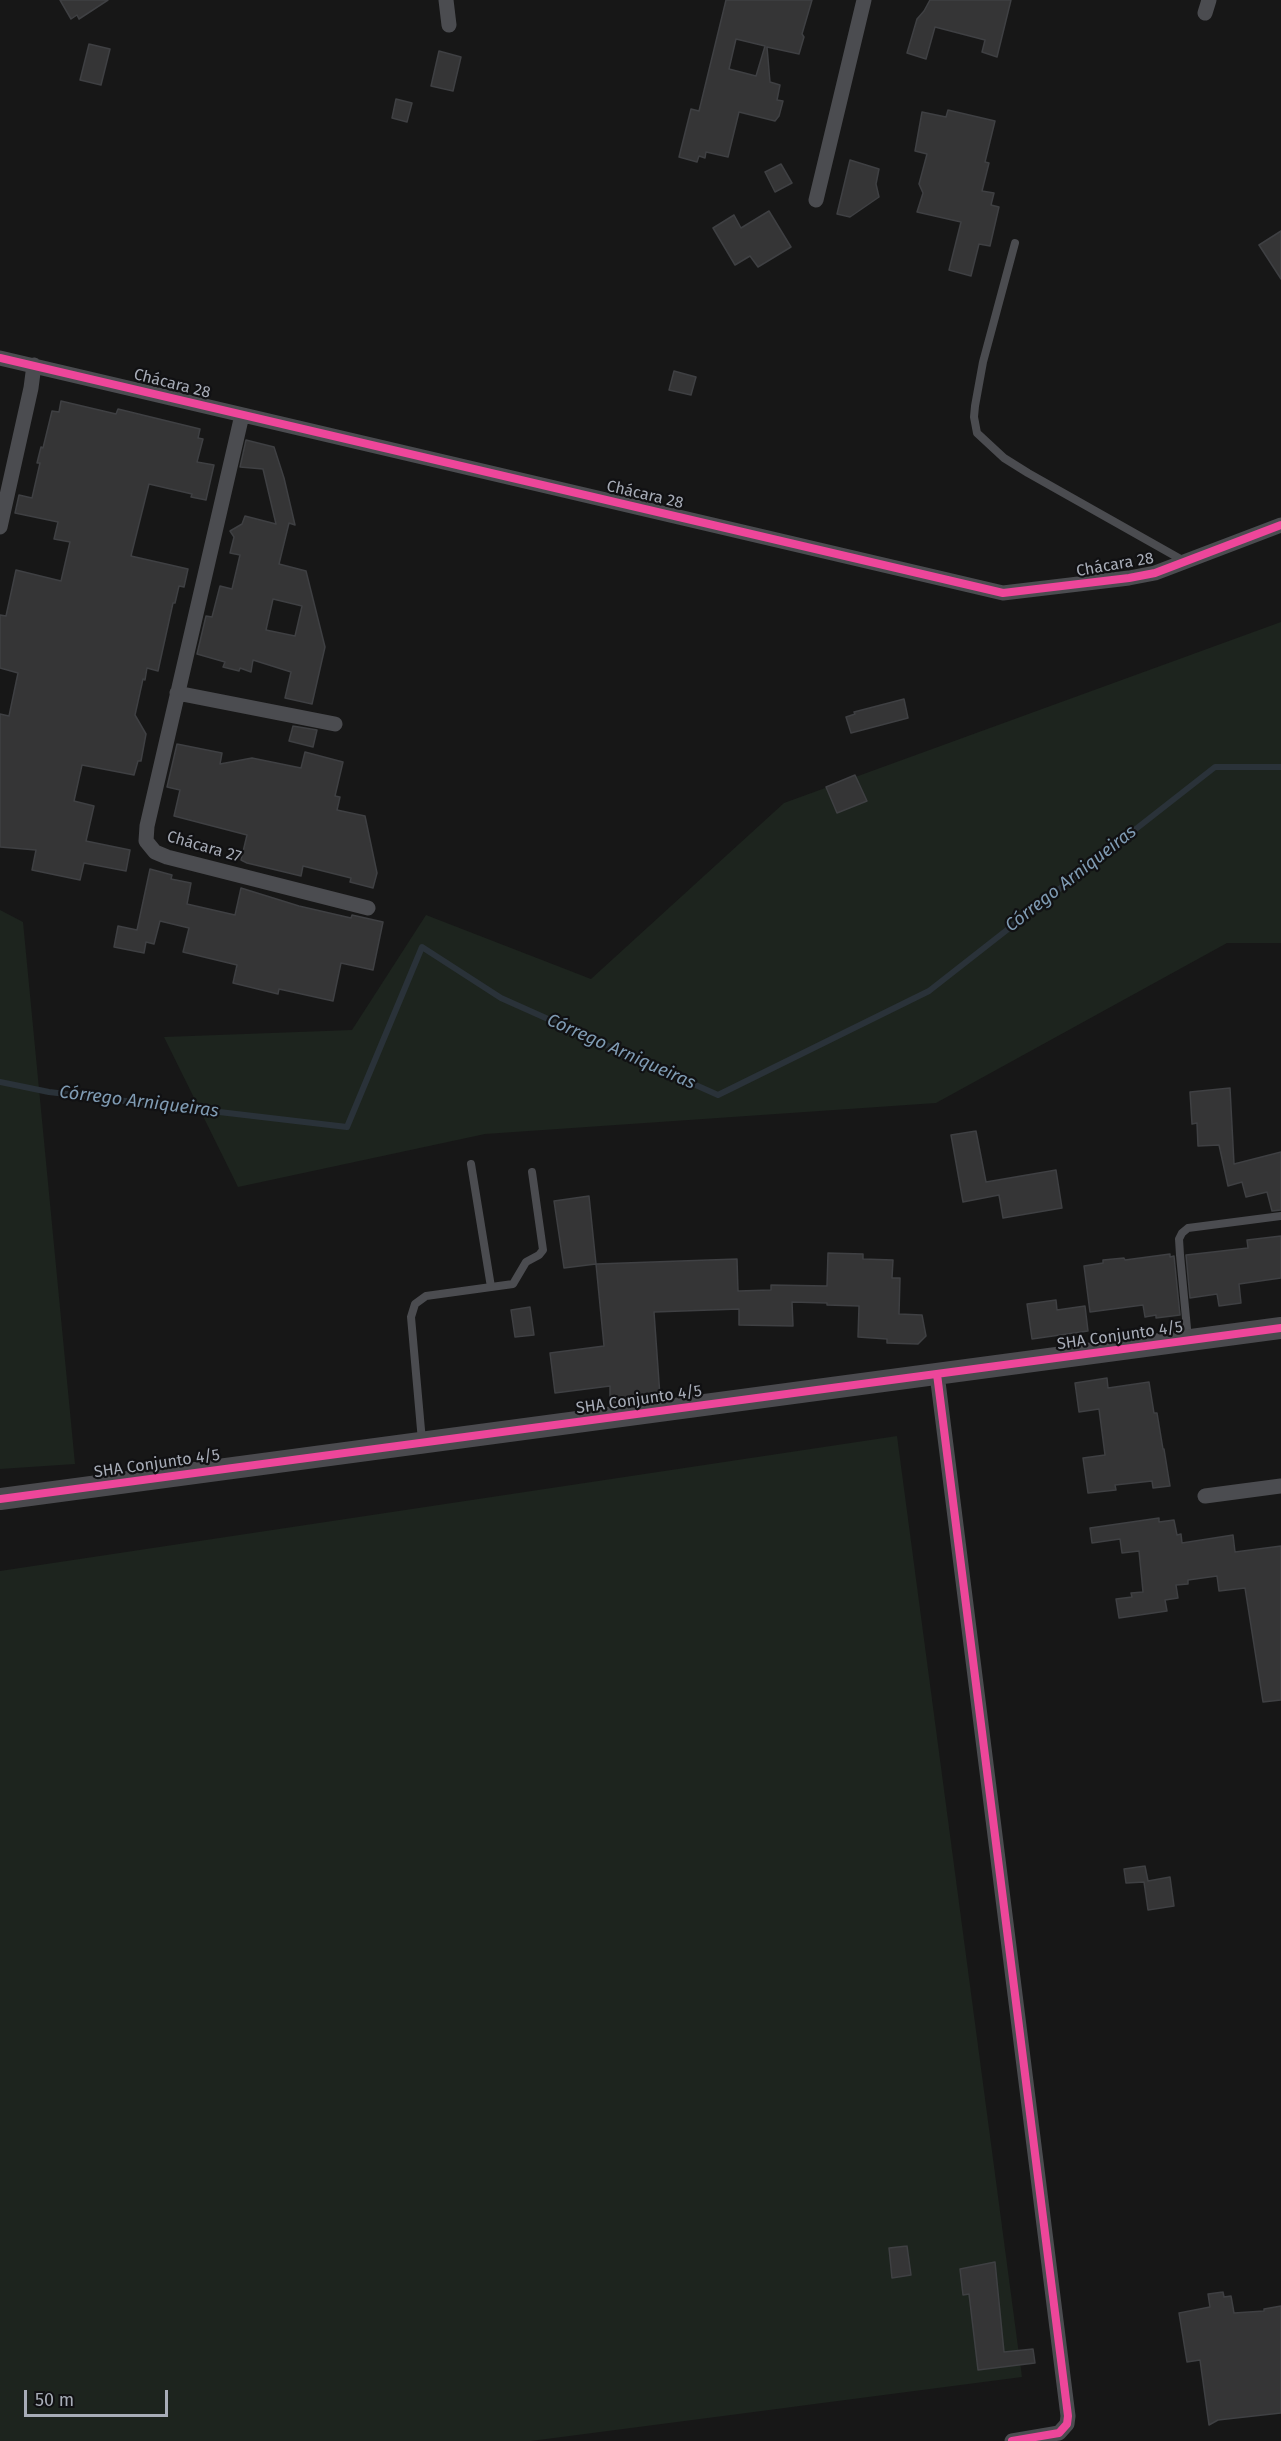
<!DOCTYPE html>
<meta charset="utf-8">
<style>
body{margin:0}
#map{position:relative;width:1281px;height:2441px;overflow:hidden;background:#171717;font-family:"Fira Sans",sans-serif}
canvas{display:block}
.scale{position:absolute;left:24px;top:2390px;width:144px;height:27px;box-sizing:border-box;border:3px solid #a8adb8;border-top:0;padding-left:8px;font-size:18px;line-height:21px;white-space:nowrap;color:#a8adb8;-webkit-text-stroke:4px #111113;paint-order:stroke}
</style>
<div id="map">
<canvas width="1281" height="2441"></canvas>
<div class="scale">50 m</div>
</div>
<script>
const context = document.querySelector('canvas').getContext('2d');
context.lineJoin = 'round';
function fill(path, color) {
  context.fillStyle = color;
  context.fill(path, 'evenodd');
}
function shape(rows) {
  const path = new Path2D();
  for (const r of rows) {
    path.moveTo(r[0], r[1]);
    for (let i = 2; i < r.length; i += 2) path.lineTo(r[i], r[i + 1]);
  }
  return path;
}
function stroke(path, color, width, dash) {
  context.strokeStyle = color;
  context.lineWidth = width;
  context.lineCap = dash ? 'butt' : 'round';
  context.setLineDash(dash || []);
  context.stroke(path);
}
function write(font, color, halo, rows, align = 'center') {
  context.font = font + ' "Fira Sans",sans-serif';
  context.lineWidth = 4.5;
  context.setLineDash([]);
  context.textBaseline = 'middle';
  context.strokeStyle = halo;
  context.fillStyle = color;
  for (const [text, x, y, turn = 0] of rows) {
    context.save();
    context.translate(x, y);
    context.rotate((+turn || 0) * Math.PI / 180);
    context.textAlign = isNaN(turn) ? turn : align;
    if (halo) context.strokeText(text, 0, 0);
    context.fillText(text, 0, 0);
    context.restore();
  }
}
const green = shape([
 [1281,622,1281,943,1227,943,936,1103,485,1134,238,1187,164,1037,352,1030,426,915,591,979,784,803],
 [0,910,23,922,75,1464,0,1469],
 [897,1436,1022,2377,531,2441,0,2441,0,1571]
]);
const stream = shape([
 [0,1082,49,1092,347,1127,422,947,501,998,718,1095,929,991,1215,767,1281,767]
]);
const building = shape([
 [60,0,108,0,79,19,77,15,71,19,60,0],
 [726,0,812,0,802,34,804,37,799,54,767,47,770,82,780,85,777,100,783,101,779,116,775,121,739,112,728,157,706,152,705,158,699,156,697,162,679,157,691,109,699,111,726,0],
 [736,39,765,46,756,76,729,69,736,39],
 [930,0,1011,0,997,57,982,52,985,40,935,27,926,59,907,53,917,19,924,11,930,0],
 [89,44,110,49,101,85,80,80,89,44],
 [439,51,461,57,453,91,431,86,439,51],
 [396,99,412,103,407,122,392,118,396,99],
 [948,110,995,121,985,162,989,163,982,191,994,193,991,205,999,207,990,246,979,244,971,276,949,270,961,222,917,212,923,193,919,184,927,154,915,151,922,112,946,117,948,110],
 [850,160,879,169,876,184,879,197,850,217,837,214,850,160],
 [781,164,792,183,775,192,765,172,781,164],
 [769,211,791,247,758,267,750,256,735,265,713,228,734,215,741,228,769,211],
 [1281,231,1281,279,1259,245,1281,231],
 [674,371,696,377,691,395,669,390,674,371],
 [61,401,116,414,118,409,200,429,198,438,203,439,197,462,214,465,206,500,191,497,192,494,149,484,131,556,188,569,184,587,179,586,175,603,173,603,158,671,147,668,145,680,143,679,135,715,146,734,141,761,138,761,134,775,82,765,74,801,94,806,86,841,130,850,126,871,84,863,80,880,32,870,36,850,0,847,0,714,9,716,18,673,0,668,0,615,6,616,16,570,61,581,70,542,54,539,58,522,15,513,19,495,32,498,40,463,37,463,41,447,43,448,52,411,59,412,61,401],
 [246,440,274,447,284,478,295,525,289,523,279,564,306,571,325,647,312,704,285,698,291,672,253,660,251,672,240,668,239,671,223,667,225,662,197,654,206,616,212,617,220,586,232,589,240,555,230,553,234,537,230,531,242,524,245,516,276,524,263,469,240,467,246,440],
 [273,599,302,606,295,636,266,630,273,599],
 [904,699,908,718,851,733,846,717,855,714,854,712,904,699],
 [293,726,317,730,313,747,289,741,293,726],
 [177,744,222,753,220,764,252,758,301,768,305,752,343,762,335,796,340,797,337,810,365,816,377,873,373,888,350,882,351,878,303,866,301,876,247,863,241,860,247,835,174,816,180,790,167,787,177,744],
 [855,775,867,801,837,813,826,787,855,775],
 [150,869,172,875,171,879,191,883,187,904,235,915,241,888,299,906,351,918,352,915,383,922,373,970,341,963,333,1001,279,989,278,994,233,983,237,965,183,952,189,928,160,921,154,944,146,942,144,953,114,947,118,926,137,930,150,869],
 [1230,1088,1234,1164,1281,1152,1281,1210,1272,1211,1267,1192,1246,1197,1242,1182,1228,1186,1219,1145,1198,1146,1197,1123,1192,1124,1190,1092,1230,1088],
 [976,1131,986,1182,1056,1170,1062,1208,1003,1218,999,1195,963,1202,951,1135,976,1131],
 [589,1196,596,1264,737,1259,738,1291,771,1290,771,1285,827,1286,828,1253,863,1254,863,1259,893,1260,892,1278,900,1278,899,1314,922,1315,926,1336,918,1344,887,1343,887,1339,858,1337,859,1306,827,1305,827,1303,792,1302,793,1326,739,1325,739,1309,654,1312,660,1396,610,1403,610,1386,555,1393,550,1353,604,1346,596,1264,564,1268,554,1201,589,1196],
 [1281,1236,1281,1278,1239,1284,1241,1303,1219,1306,1217,1294,1190,1298,1186,1255,1248,1248,1247,1240,1281,1236],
 [1170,1254,1170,1257,1174,1256,1180,1315,1156,1318,1156,1315,1145,1317,1143,1305,1090,1312,1084,1266,1103,1263,1103,1260,1124,1258,1125,1260,1170,1254],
 [1056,1300,1057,1310,1085,1306,1088,1331,1032,1339,1027,1304,1056,1300],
 [530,1307,534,1335,515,1337,511,1310,530,1307],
 [1107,1378,1108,1388,1149,1382,1154,1413,1157,1413,1163,1449,1164,1449,1170,1486,1153,1488,1152,1481,1115,1485,1116,1490,1088,1493,1083,1458,1105,1455,1099,1409,1079,1412,1075,1383,1107,1378],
 [1159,1518,1159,1522,1174,1520,1177,1535,1181,1534,1182,1543,1233,1535,1235,1552,1281,1546,1281,1700,1263,1702,1245,1588,1219,1591,1217,1576,1188,1580,1188,1584,1176,1585,1178,1598,1165,1600,1167,1611,1119,1618,1116,1599,1132,1597,1131,1593,1143,1592,1139,1551,1122,1553,1120,1539,1092,1543,1090,1528,1159,1518],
 [1145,1866,1148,1881,1170,1877,1174,1906,1148,1910,1144,1882,1126,1883,1124,1869,1145,1866],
 [907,2246,911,2275,892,2278,889,2248,907,2246],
 [995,2262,1004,2352,1033,2349,1035,2363,978,2370,969,2294,963,2295,960,2269,995,2262],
 [1223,2292,1224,2297,1231,2296,1234,2313,1264,2311,1264,2309,1281,2306,1281,2413,1218,2420,1209,2425,1200,2360,1187,2362,1179,2313,1210,2307,1208,2294,1223,2292]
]);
const lane = shape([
 [1015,243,983,362,975,406,974,417,977,433,1004,458,1028,473,1184,561],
 [471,1164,491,1287],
 [1188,1339,1180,1255,1179,1239,1182,1233,1188,1228,1281,1216],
 [422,1441,411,1317,415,1304,426,1296,513,1284,526,1262,539,1255,543,1250,532,1172]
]);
const street = shape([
 [446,0,449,25],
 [1205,13,1209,0],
 [816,200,864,0],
 [0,358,1003,593,1129,578,1155,573,1281,525],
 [242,415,147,826,146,841,155,852,167,857,368,908],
 [0,527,31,388,34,365],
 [177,693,335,724],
 [937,1374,1068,2416,1067,2424,1059,2433,1012,2441],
 [1205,1496,1281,1486]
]);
const secondary = shape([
 [0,1499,1281,1328]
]);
const cycleway = shape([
 [0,358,1003,593,1129,578,1155,573,1281,525],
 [937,1374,1068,2416,1067,2424,1059,2433,1012,2441],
 [0,1499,1281,1328]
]);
const streetNames = [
 ["Chácara 28",172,384,14],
 ["Chácara 28",645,495,13],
 ["Chácara 28",1115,565,-10],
 ["Chácara 27",204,847,16],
 ["SHA Conjunto 4/5",1120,1336,-8],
 ["SHA Conjunto 4/5",639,1400,-8],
 ["SHA Conjunto 4/5",157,1464,-8]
];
const waterNames = [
 ["Córrego Arniqueiras",1071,879,-38],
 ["Córrego Arniqueiras",621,1052,24],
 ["Córrego Arniqueiras",139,1102,7]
];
fill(green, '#1d241e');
stroke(stream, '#2a3239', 6);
fill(building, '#353536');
stroke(building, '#3f4043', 1.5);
stroke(lane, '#4b4c50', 8);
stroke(street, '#4b4c50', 15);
stroke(secondary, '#4a4a4e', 22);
stroke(cycleway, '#ed469a', 8);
write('16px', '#a8adb8', '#111113', streetNames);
write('italic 18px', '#7f9bb3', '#111113', waterNames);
</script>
